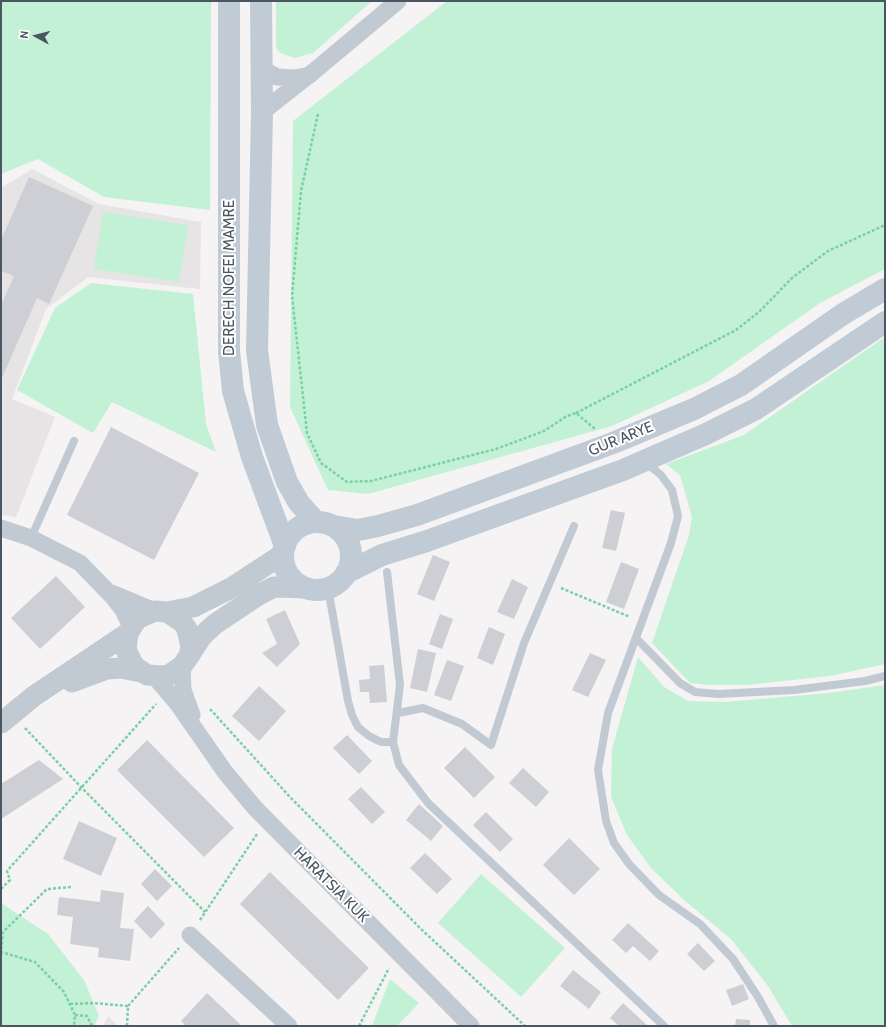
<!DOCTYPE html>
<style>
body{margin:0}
#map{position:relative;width:886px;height:1027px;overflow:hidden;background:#f5f3f3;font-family:Cabin,sans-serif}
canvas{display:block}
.frame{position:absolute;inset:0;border:2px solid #4a5661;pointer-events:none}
.north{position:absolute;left:16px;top:16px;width:40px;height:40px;-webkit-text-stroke:3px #fff;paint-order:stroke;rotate:277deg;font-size:11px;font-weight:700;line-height:16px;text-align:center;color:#4a5661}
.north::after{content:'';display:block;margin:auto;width:14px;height:18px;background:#4a5661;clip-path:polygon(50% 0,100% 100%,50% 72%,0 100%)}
</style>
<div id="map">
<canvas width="886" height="1027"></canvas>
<div class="frame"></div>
<div class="north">N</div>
</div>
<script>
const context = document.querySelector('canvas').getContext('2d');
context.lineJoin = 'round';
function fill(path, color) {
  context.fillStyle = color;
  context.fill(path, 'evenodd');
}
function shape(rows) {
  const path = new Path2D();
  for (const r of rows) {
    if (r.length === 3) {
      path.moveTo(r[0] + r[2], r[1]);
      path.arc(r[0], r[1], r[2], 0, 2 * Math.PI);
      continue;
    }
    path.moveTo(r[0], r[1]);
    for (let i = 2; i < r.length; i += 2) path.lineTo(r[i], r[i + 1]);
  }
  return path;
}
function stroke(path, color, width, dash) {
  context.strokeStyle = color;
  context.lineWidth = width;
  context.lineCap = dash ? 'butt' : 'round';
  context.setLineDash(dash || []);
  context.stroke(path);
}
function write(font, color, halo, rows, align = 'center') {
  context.font = font + ' Cabin,sans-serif';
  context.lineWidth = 4;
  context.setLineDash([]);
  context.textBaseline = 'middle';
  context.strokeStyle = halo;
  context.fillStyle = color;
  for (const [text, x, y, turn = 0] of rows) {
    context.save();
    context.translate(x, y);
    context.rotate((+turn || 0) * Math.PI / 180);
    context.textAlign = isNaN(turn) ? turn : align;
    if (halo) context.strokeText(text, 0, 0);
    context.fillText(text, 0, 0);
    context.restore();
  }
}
const education = shape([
 [32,169,99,204,201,222,200,289,88,277,46,309,12,399,55,417,16,517,1,515,1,188],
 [108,1016,118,1026,103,1026]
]);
const green = shape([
 [1,1,211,1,210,210,104,197,38,159,1,174],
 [276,1,372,1,313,53,295,58,280,53,276,48],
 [447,1,885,1,885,269,820,303,709,381,612,426,368,494,328,490,290,407,293,121],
 [103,212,188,225,179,282,94,269],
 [91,283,193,294,206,424,216,452,112,402,93,433,17,390,55,308],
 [885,337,885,664,830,676,746,685,707,685,690,683,652,643,689,535,692,517,680,475,666,464,744,435],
 [638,657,664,687,688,701,725,702,829,693,885,685,885,1026,792,1026,768,986,731,939,684,900,651,868,627,835,611,797,612,749],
 [481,874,565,948,521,997,438,923],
 [1,903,48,934,84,980,99,1016,94,1026,1,1026],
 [390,979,419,1003,397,1026,372,1026]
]);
const building = shape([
 [29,177,93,206,49,304,37,298,1,380,1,305,14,276,1,271,1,240],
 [111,427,199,473,154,560,67,515],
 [611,510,625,513,616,551,602,548],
 [433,555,450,562,434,601,417,594],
 [621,562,639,569,624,609,606,602],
 [56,576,85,607,40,649,11,618],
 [512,579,528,587,514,619,497,612],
 [285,610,300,644,277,667,262,653,277,644,266,619],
 [440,614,453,619,442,649,429,644],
 [489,627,505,634,493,665,477,658],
 [418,649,436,653,427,692,410,688],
 [590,653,606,660,588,697,572,690],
 [447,660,464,666,451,701,434,695],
 [384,665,387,702,370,703,369,692,360,692,359,680,370,679,369,666],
 [259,686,286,711,259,741,232,716],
 [347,735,372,761,359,774,333,748],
 [147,740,234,828,204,857,117,770],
 [465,747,495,777,474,798,444,768],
 [39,760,63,779,1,819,1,784],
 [523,768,549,792,536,807,509,783],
 [361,787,385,812,372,824,348,799],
 [419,804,443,826,431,841,406,820],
 [486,812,513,839,500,852,473,825],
 [79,821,117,838,101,876,63,859],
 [569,838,600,869,574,895,543,865],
 [425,853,452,879,437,894,410,868],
 [155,869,172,886,157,901,141,884],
 [270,872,369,968,338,1000,240,904],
 [101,890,124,893,120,928,134,929,130,961,98,957,99,948,70,944,73,917,57,915,59,897,100,902],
 [148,906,165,924,151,939,134,921],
 [628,923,659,951,650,961,633,946,626,953,612,940],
 [698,943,715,961,704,971,687,954],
 [573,970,601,992,589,1009,560,986],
 [743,984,749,999,732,1006,726,990],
 [207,993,242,1026,186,1026,181,1021],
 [623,1003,648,1026,619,1026,610,1018],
 [736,1019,750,1020,750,1026,735,1026]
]);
const path = shape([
 [318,114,301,191,292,296,307,433,321,463,347,482,371,481,496,449,544,431,567,416,576,413,595,429],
 [576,413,736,330,759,312,792,278,828,251,885,225],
 [561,588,630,617],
 [210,709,290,797,421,929,525,1026],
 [25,728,81,787,205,912],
 [71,887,47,889,3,932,1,952,35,962,64,992,75,1015,74,1026],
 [1,889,10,880,7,871,156,704],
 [200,920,257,834],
 [70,1004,93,1003,128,1006,127,1026],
 [128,1006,179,948],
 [75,1015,87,1016,92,1026],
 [359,1026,389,968]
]);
const service = shape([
 [646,463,661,475,672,490,678,516,671,543,608,713,598,770,606,821,614,843,629,864,659,895,700,924,733,959,758,997,774,1026],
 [31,538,74,441],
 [387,572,400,685,393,742,399,765,428,803,664,1026],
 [328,588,348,701,352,715,358,727,369,736,381,742,393,742],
 [636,638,680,683,695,692,718,694,794,690,865,681,885,676],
 [398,713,423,708,462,724,491,745,524,643,574,526]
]);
const minor = shape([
 [261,65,268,72,277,77,295,78,310,75],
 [262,112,313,72,398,1],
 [1,528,31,538,80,563,113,597,123,610,131,627],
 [112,593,155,611],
 [182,666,183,690,192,715],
 [154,676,177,703,225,772,255,808,471,1026],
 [190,935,289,1026]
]);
const tertiary = shape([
 [167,612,182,622,187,629,191,647,189,656,182,666,169,675,162,676,147,675,134,666,126,650,128,633,137,619,155,611,167,612,193,607,231,588,283,554],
 [189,656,202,636,215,624,260,594,274,587,305,588],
 [72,682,107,669,121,668,141,672],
 [1,723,34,696,128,633]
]);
const secondary = shape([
 [229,1,229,351,233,391,252,457,285,546],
 [261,1,262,112,257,350,267,425,287,482,299,503,316,522],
 [317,556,34],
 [333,526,358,530,378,526,417,515,613,443,694,409,741,385,843,314,885,289],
 [346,573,382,555,427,541,623,470,706,434,756,409,885,322]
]);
const streetNames = [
 ["DERECH NOFEI MAMRE",230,278,-90],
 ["GUR ARYE",621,439,-22],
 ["HARATSIA KUK",331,885,45]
];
fill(education, '#e6e4e5');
fill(green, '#c3f1d5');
fill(building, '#cdcfd5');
stroke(path, '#7ad0a6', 2.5, [3, 2]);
stroke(service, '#c1cad2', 8);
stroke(minor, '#c1cad2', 17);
stroke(tertiary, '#c1cad2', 21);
stroke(secondary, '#c1cbd6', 22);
write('15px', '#4a5661', '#fff', streetNames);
</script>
